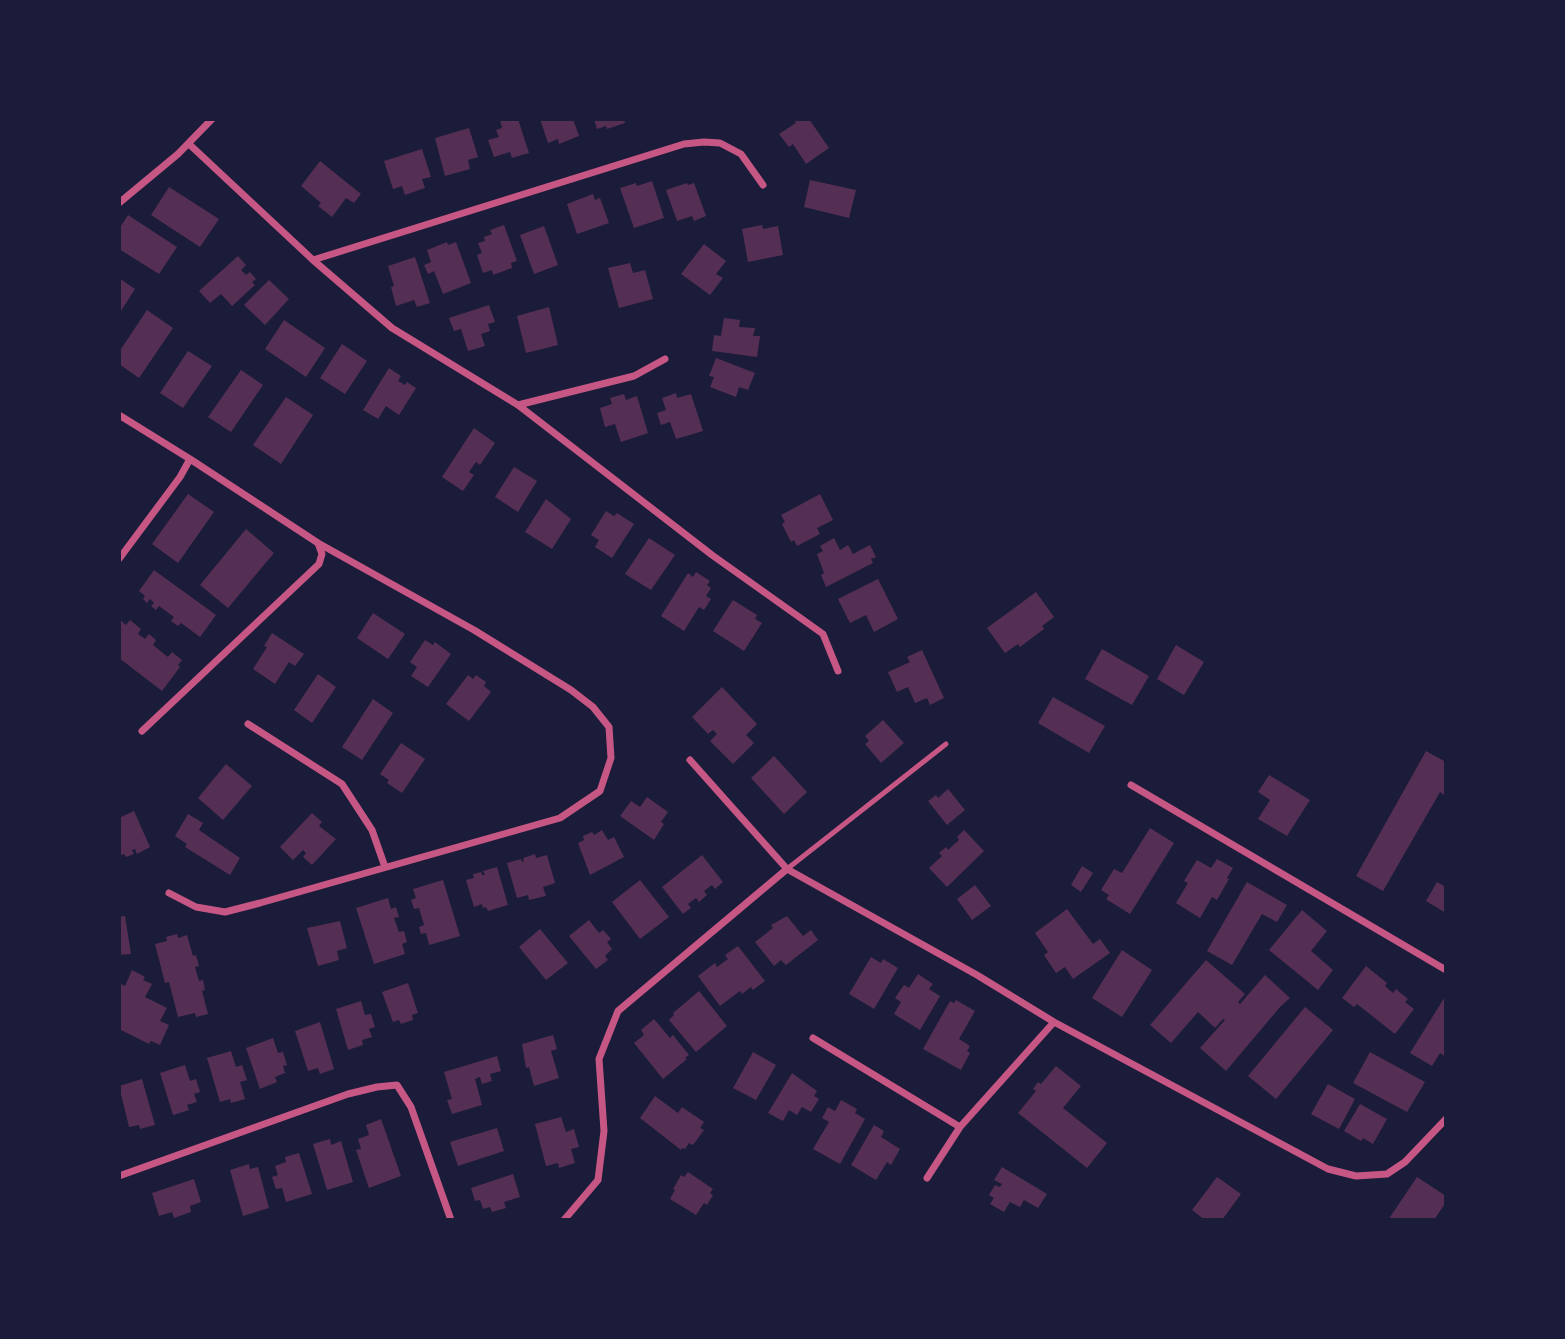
<!DOCTYPE html>
<style>
body{margin:0}
#map{position:relative;width:1565px;height:1339px;overflow:hidden;background:#1b1b3a;font-family:Commissioner,sans-serif}
canvas{display:block}
.frame{position:absolute;inset:0;border:121px solid #1b1b3a;pointer-events:none}
</style>
<div id="map">
<canvas width="1565" height="1339"></canvas>
<div class="frame"></div>
</div>
<script>
const context = document.querySelector('canvas').getContext('2d');
context.lineJoin = 'round';
function fill(path, color) {
  context.fillStyle = color;
  context.fill(path, 'evenodd');
}
function shape(rows) {
  const path = new Path2D();
  for (const r of rows) {
    path.moveTo(r[0], r[1]);
    for (let i = 2; i < r.length; i += 2) path.lineTo(r[i], r[i + 1]);
  }
  return path;
}
function stroke(path, color, width, dash) {
  context.strokeStyle = color;
  context.lineWidth = width;
  context.lineCap = dash ? 'butt' : 'round';
  context.setLineDash(dash || []);
  context.stroke(path);
}
const building = shape([
 [504,119,518,119,529,153,512,158,510,152,494,157,488,140,499,137,496,130,502,128,500,120],
 [540,119,573,119,579,136,559,144,558,139,548,143],
 [594,119,624,119,625,123,607,129,606,126,597,129],
 [793,119,809,119,829,148,806,164,793,144,789,147,779,134,796,123],
 [469,128,478,157,468,160,470,169,445,176,435,138],
 [422,149,431,177,422,179,425,188,405,195,402,186,393,189,384,161],
 [320,161,361,194,354,203,346,198,332,217,318,206,321,203,301,186],
 [810,180,856,190,849,218,804,207],
 [652,181,664,218,634,228,620,188,636,183,637,186],
 [687,183,688,185,694,183,706,216,694,221,692,216,677,221,666,190],
 [169,187,219,219,200,247,151,215],
 [593,194,595,200,600,198,609,223,577,234,567,204],
 [128,215,177,247,159,274,119,249,119,229],
 [504,225,517,261,511,263,512,268,493,275,492,270,483,273,477,255,482,253,478,243,485,241,484,237,492,234,490,230],
 [762,225,763,229,778,226,783,255,748,262,742,229],
 [544,226,558,265,534,274,520,235],
 [447,242,448,245,456,242,471,283,443,294,434,271,428,274,424,265,431,262,427,250],
 [704,244,726,261,716,274,723,278,710,295,681,274],
 [238,256,246,265,241,270,246,275,250,272,256,279,252,282,255,285,232,306,221,294,210,303,199,291],
 [415,257,430,303,417,307,414,300,396,306,391,287,394,286,388,266],
 [630,263,633,273,645,270,653,299,619,308,608,268],
 [119,278,135,289,119,314],
 [269,280,289,299,265,325,244,305],
 [489,305,495,322,488,324,490,331,481,334,485,346,468,351,461,329,454,331,449,318],
 [549,307,558,345,526,353,517,316],
 [147,310,173,328,139,378,119,364,119,352],
 [724,318,740,320,739,327,755,328,753,336,760,336,757,357,712,351,714,335,721,336],
 [284,320,325,348,306,377,265,349],
 [342,344,367,361,345,394,320,378],
 [188,351,212,366,183,408,160,393],
 [716,358,755,373,748,390,739,387,736,397,710,387,714,377,709,376],
 [389,368,401,376,398,381,405,385,407,382,416,388,399,415,386,406,378,419,363,410],
 [241,370,263,385,231,432,208,417],
 [676,393,677,398,691,394,703,431,676,439,670,422,661,425,657,413,666,410,662,398],
 [624,394,626,400,637,396,648,433,621,442,615,424,605,427,600,408,612,404,610,398],
 [286,397,313,415,281,464,253,445],
 [474,428,495,443,480,465,476,462,469,472,474,475,463,491,442,477],
 [514,467,537,481,518,512,495,497],
 [188,494,214,512,178,563,152,544],
 [820,494,833,520,817,528,820,534,797,546,794,540,791,542,782,524,785,522,781,515],
 [546,499,571,519,552,549,525,532],
 [606,511,614,516,617,513,634,524,612,558,595,547,599,540,591,535],
 [246,529,274,553,228,608,200,585],
 [649,538,675,555,651,590,625,574],
 [834,538,840,550,848,545,853,554,870,545,876,557,871,559,873,563,826,587,821,575,824,573,817,554,823,551,820,546],
 [154,570,216,615,200,637,181,623,178,626,171,621,174,617,159,606,156,610,151,606,154,603,150,599,147,603,143,599,145,596,139,591],
 [696,572,710,581,707,585,711,588,706,596,711,599,704,610,699,607,684,631,661,616,688,573,693,577],
 [878,579,898,619,874,632,866,615,850,623,838,599],
 [1036,592,1054,617,1042,626,1044,629,1020,647,1018,644,1005,653,987,628],
 [733,600,757,615,755,619,762,623,744,651,713,631],
 [373,613,405,634,388,659,357,638],
 [119,619,126,625,130,620,141,629,138,634,145,639,149,634,156,640,153,645,168,657,172,652,182,660,178,665,180,667,162,691,119,658],
 [272,633,304,654,295,666,289,662,275,684,253,669,267,647,264,646],
 [425,640,433,645,435,642,451,654,428,687,411,676,417,667,410,662],
 [1176,645,1204,662,1184,695,1157,679],
 [1102,649,1149,676,1132,705,1085,679],
 [922,650,944,698,930,705,927,698,915,703,908,687,897,692,888,672,910,662,907,657],
 [318,674,336,687,312,723,294,710],
 [468,675,473,679,476,675,486,682,484,686,491,692,469,721,446,704],
 [722,687,757,724,746,735,754,743,733,764,710,741,717,734,713,730,708,734,692,717],
 [1053,697,1105,726,1089,753,1038,723],
 [373,699,393,713,362,760,342,747],
 [883,720,904,743,881,763,865,744,869,741,865,736],
 [401,743,425,759,402,793,387,783,389,780,380,774],
 [1426,751,1446,762,1446,796,1440,792,1383,891,1356,876],
 [774,756,807,792,784,814,751,778],
 [226,764,252,786,223,820,198,798],
 [1269,775,1310,800,1287,836,1258,819,1270,800,1258,792],
 [948,789,965,810,947,825,928,801,936,795,938,798],
 [647,797,668,812,661,822,664,824,654,840,620,816,631,801,640,807],
 [134,811,150,847,137,854,135,849,132,850,134,854,126,857,124,854,119,856,119,818],
 [312,813,322,822,319,826,336,839,312,865,303,857,306,853,303,850,293,860,280,847],
 [188,814,203,823,199,830,240,858,230,875,185,847,187,844,175,836],
 [1150,828,1174,843,1130,914,1106,899,1109,895,1101,890,1114,869,1122,873],
 [602,830,608,840,614,837,624,857,590,875,578,843,584,840,583,836,592,832,594,835],
 [964,830,984,851,947,887,929,868,942,856,939,853,946,847,948,850,959,840,957,837],
 [535,854,536,858,547,855,555,883,543,887,546,896,529,900,528,895,517,898,507,863,521,859,522,862,524,861,523,858],
 [702,855,723,882,715,889,712,885,704,891,707,895,699,902,696,898,688,904,691,908,683,914,662,887],
 [1217,859,1233,868,1227,878,1229,879,1217,900,1212,897,1200,918,1176,903,1188,883,1184,881,1197,860,1211,868],
 [1082,866,1093,873,1081,892,1071,885],
 [497,867,508,905,488,911,486,907,483,908,482,904,474,907,466,880,474,878,473,874,481,872,482,875,485,875,483,871],
 [443,880,460,936,429,945,426,933,421,934,419,927,424,925,419,908,414,909,411,900,416,898,413,889],
 [640,880,669,917,640,939,612,902],
 [1247,882,1287,905,1277,922,1262,914,1232,965,1207,951],
 [1437,882,1446,887,1446,913,1426,901],
 [975,885,991,906,972,920,957,899],
 [388,898,391,909,396,907,399,917,394,918,399,932,404,931,407,942,402,944,405,954,374,964,356,908],
 [1067,909,1093,944,1100,939,1110,953,1073,979,1065,967,1056,973,1044,955,1048,952,1035,933],
 [1302,910,1327,931,1311,951,1333,970,1318,990,1269,950],
 [125,916,131,954,119,955,119,917],
 [787,916,803,936,811,930,818,940,786,965,781,960,774,966,755,942,773,928,771,925],
 [589,920,599,933,603,930,611,939,607,942,612,949,605,956,608,960,596,969,569,936],
 [340,921,347,948,337,951,339,960,318,966,307,928],
 [540,929,568,963,546,980,519,947],
 [177,934,178,938,187,935,193,956,196,955,199,966,195,967,199,981,203,980,205,990,202,991,208,1014,196,1017,195,1013,178,1017,169,982,165,983,155,944,167,941,166,937],
 [738,946,765,981,753,990,751,987,742,994,740,991,720,1006,698,976,715,963,717,967,728,959,725,955],
 [1122,950,1152,970,1122,1017,1092,998],
 [871,957,881,963,883,959,898,968,874,1009,849,994],
 [1206,960,1245,994,1238,1002,1240,1004,1265,975,1290,998,1280,1007,1226,1071,1200,1048,1225,1020,1223,1019,1215,1028,1198,1012,1171,1043,1150,1025],
 [1366,966,1387,983,1385,986,1393,993,1396,989,1408,999,1405,1002,1414,1009,1395,1034,1357,1004,1354,1007,1342,998],
 [132,970,145,977,143,980,152,984,145,997,167,1008,160,1021,169,1025,160,1045,151,1041,149,1044,119,1029,119,983,125,986],
 [918,974,933,984,929,989,940,996,920,1030,894,1014,901,1002,895,998,904,985,909,988],
 [408,983,418,1013,412,1015,413,1020,401,1024,399,1020,393,1022,382,992],
 [699,991,727,1026,696,1052,669,1020,674,1015,673,1013],
 [1446,995,1446,1057,1440,1053,1432,1066,1410,1053],
 [956,1000,975,1011,959,1039,970,1046,967,1051,970,1053,961,1070,923,1049,950,1001,954,1003],
 [361,1001,365,1015,371,1014,375,1027,369,1029,372,1037,362,1040,363,1045,348,1050,336,1009],
 [1305,1007,1333,1030,1276,1099,1248,1076],
 [654,1019,670,1038,673,1035,689,1055,685,1058,687,1059,663,1079,634,1043,644,1035,641,1030],
 [320,1022,334,1069,320,1074,318,1068,308,1071,295,1031],
 [553,1035,557,1049,551,1051,559,1078,534,1086,529,1067,526,1068,522,1044],
 [273,1038,278,1053,283,1052,287,1065,283,1066,285,1073,275,1077,277,1082,260,1089,246,1048],
 [231,1051,236,1067,242,1065,247,1080,240,1082,245,1099,231,1103,230,1099,220,1102,207,1058],
 [753,1052,776,1065,756,1100,733,1088],
 [1370,1052,1425,1082,1407,1112,1353,1083],
 [497,1056,501,1071,490,1074,492,1081,482,1084,480,1077,475,1079,482,1105,452,1114,447,1100,452,1099,444,1072],
 [185,1065,190,1081,196,1079,200,1092,194,1094,197,1102,187,1105,189,1110,173,1115,160,1073],
 [1056,1066,1081,1086,1063,1108,1107,1143,1087,1168,1018,1113,1036,1091,1033,1089,1038,1082,1041,1084],
 [792,1073,817,1091,814,1096,819,1099,811,1112,802,1107,797,1115,789,1110,783,1121,768,1113],
 [142,1079,155,1125,140,1129,139,1125,129,1127,119,1086],
 [1328,1084,1355,1099,1339,1129,1311,1114],
 [655,1096,678,1113,682,1107,704,1122,700,1128,704,1130,693,1145,689,1143,685,1149,682,1148,681,1150,640,1118],
 [841,1100,857,1109,855,1113,865,1119,840,1164,813,1149,829,1122,822,1118,828,1107,835,1111],
 [1360,1104,1387,1119,1373,1144,1363,1138,1361,1141,1344,1131],
 [561,1117,566,1132,574,1129,579,1147,571,1149,575,1163,559,1168,558,1163,546,1166,535,1124],
 [381,1119,401,1176,369,1188,356,1150,361,1149,358,1139,369,1135,366,1125],
 [874,1125,884,1131,881,1137,900,1149,891,1165,887,1162,876,1180,851,1165],
 [497,1128,504,1151,458,1166,450,1142],
 [330,1139,331,1145,341,1141,353,1182,327,1190,313,1144],
 [299,1153,312,1194,286,1202,282,1188,276,1189,272,1177,278,1175,275,1166,286,1162,285,1157],
 [249,1164,250,1169,258,1167,269,1208,243,1216,230,1170],
 [1002,1167,1047,1194,1038,1208,1024,1200,1020,1207,1010,1202,1004,1212,990,1204,994,1198,989,1195,995,1185,1000,1187,1002,1184,994,1180],
 [688,1172,713,1189,710,1193,713,1195,707,1205,704,1203,696,1215,670,1199,675,1190,673,1189,681,1175,684,1177],
 [513,1174,520,1197,504,1202,506,1208,492,1212,490,1207,483,1209,480,1200,475,1201,471,1188],
 [1217,1177,1241,1194,1222,1220,1205,1220,1192,1210],
 [1417,1177,1446,1196,1446,1202,1434,1220,1388,1220],
 [194,1179,201,1202,190,1206,191,1212,174,1218,172,1212,159,1216,152,1193]
]);
const service = shape([
 [787,869,946,744]
]);
const minor = shape([
 [189,144,313,260,392,328,518,405,712,555,823,634,838,671],
 [119,203,178,154,212,119],
 [313,260,684,144,704,142,720,143,741,154,763,185],
 [518,405,634,376,665,359],
 [119,415,190,459,318,543,322,554,319,564,142,731],
 [119,559,180,477,190,459],
 [248,724,342,784,372,830,385,867],
 [690,760,787,869,977,975,1054,1022,1328,1169,1356,1176,1387,1174,1405,1162,1446,1119],
 [1131,785,1446,970],
 [169,893,196,907,225,912,260,903,560,818,600,791,611,758,609,727,593,707,571,690,474,630,318,543],
 [813,1038,960,1127,1054,1022],
 [119,1176,348,1094,377,1087,397,1085,411,1107,451,1220],
 [927,1178,960,1127],
 [564,1220,598,1180,604,1131,599,1059,618,1011,787,869]
]);
fill(building, '#542f53');
stroke(service, '#c65784', 5);
stroke(minor, '#c65784', 7);
</script>
